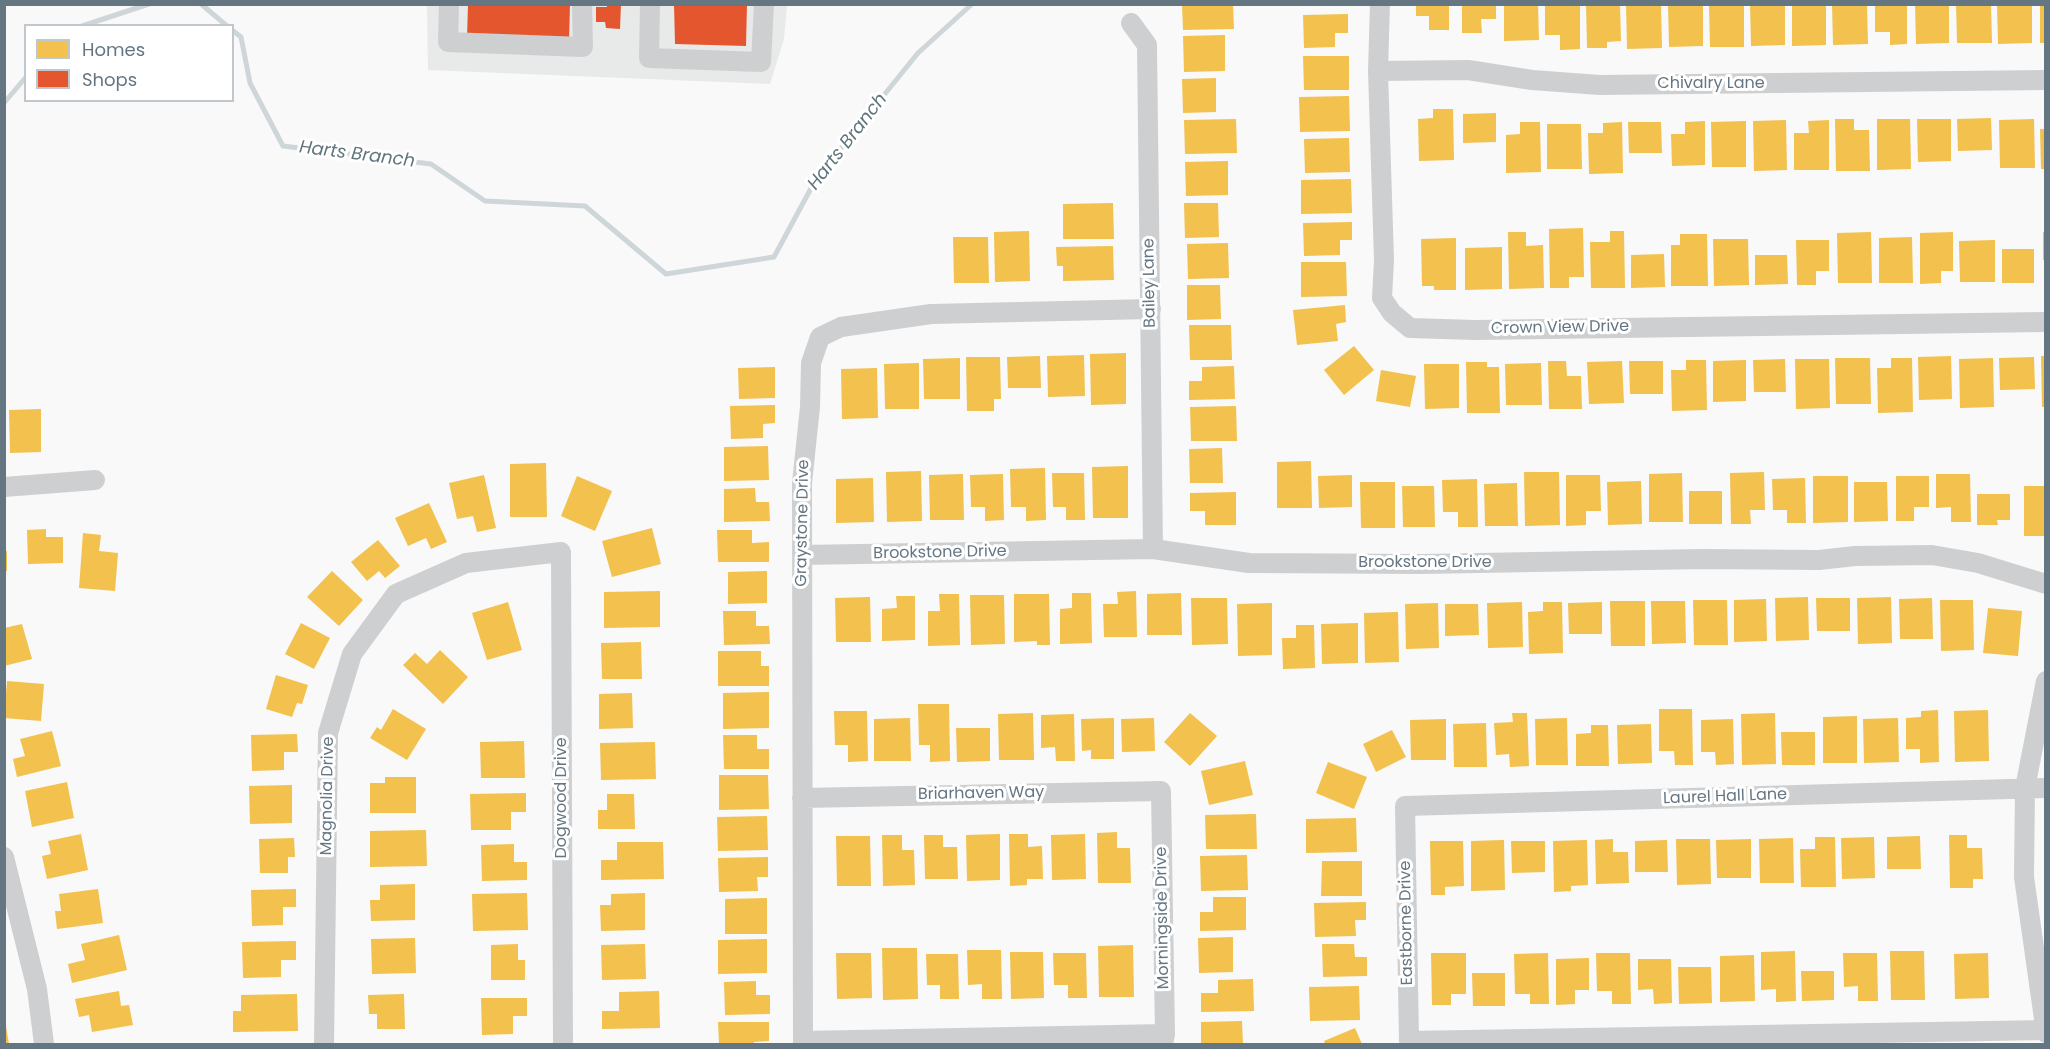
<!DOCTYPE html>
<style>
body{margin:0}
#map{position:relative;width:2050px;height:1049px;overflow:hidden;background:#f9f9f9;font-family:Poppins,sans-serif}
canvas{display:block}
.frame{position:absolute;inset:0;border:6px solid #657683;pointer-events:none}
.legend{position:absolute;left:24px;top:24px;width:210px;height:78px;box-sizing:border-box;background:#fff;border:2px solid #c1c8cd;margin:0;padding:8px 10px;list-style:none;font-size:18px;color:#657683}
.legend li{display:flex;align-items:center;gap:12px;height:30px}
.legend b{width:30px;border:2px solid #c1c8cd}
</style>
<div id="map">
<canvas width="2050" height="1049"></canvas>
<div class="frame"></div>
<ul class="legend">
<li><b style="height:16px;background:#f2c14e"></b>Homes</li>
<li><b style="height:16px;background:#e4572e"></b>Shops</li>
</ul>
</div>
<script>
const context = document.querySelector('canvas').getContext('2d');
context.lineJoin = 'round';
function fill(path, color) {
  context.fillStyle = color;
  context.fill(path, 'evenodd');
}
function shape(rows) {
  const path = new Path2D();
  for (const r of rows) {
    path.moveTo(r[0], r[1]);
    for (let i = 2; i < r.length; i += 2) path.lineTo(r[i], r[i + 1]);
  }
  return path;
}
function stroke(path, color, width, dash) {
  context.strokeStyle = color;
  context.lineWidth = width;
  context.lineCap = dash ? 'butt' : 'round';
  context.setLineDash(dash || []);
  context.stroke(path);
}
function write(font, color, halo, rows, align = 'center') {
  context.font = font + ' Poppins,sans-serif';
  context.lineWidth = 6;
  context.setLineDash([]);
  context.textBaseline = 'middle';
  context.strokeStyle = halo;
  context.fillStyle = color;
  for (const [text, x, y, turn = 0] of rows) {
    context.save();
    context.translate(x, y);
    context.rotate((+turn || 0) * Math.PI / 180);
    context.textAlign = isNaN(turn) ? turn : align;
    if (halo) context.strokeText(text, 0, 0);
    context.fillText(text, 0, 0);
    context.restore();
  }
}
const built = shape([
 [427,5,787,5,784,39,770,84,428,70]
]);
const homes = shape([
 [1182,4,1233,4,1234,29,1183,30],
 [1416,4,1449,4,1449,30,1429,30,1429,16,1416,16],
 [1462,4,1496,4,1496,19,1481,19,1482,33,1462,33],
 [1504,4,1538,4,1539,40,1504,41],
 [1545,4,1580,4,1580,49,1560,50,1560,35,1545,35],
 [1586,4,1620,4,1621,41,1607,42,1607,48,1587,48],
 [1626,4,1661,4,1662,48,1627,49],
 [1668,4,1703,4,1703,46,1669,47],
 [1709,4,1744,4,1744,47,1710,47],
 [1750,4,1785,4,1785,45,1751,46],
 [1792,4,1826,4,1826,45,1792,46],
 [1832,4,1867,4,1868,44,1833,45],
 [1875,4,1907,4,1907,44,1890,45,1890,32,1875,32],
 [1915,4,1949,4,1949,43,1916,44],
 [1956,4,1991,4,1992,43,1957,43],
 [1997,4,2032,4,2032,43,1998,44],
 [2040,4,2046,4,2046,43,2040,43],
 [1348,14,1348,33,1335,33,1335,47,1304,48,1303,15],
 [1225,35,1225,71,1184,72,1183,36],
 [1303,56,1349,56,1349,90,1304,90],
 [1216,78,1216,112,1183,113,1182,79],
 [1349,96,1350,131,1300,132,1299,97],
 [1433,109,1453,109,1454,160,1419,161,1418,119,1433,118],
 [1496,113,1496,142,1463,143,1463,114],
 [1991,118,1992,150,1958,151,1957,119],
 [1236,119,1237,153,1185,154,1184,120],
 [1835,119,1854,119,1854,130,1869,130,1870,171,1836,171],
 [1877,119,1910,119,1911,169,1877,170],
 [1917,119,1951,119,1951,161,1918,162],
 [2034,119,2035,168,2000,168,1999,120],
 [1786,120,1787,170,1754,171,1753,121],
 [1829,120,1829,170,1794,170,1794,133,1809,133,1808,121],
 [1705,121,1705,165,1672,166,1671,134,1685,134,1685,122],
 [1746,121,1746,167,1712,167,1711,122],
 [1520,122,1540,122,1541,172,1506,173,1506,135,1520,134],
 [1622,122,1623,173,1589,174,1588,133,1603,133,1603,123],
 [1628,122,1661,122,1662,153,1629,153],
 [1547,124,1581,124,1582,169,1547,169],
 [2040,129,2046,129,2046,169,2041,169],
 [1349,138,1350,172,1305,173,1304,139],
 [1228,161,1228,195,1186,196,1185,162],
 [1351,179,1352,213,1301,214,1301,180],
 [1113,203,1114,239,1063,239,1063,204],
 [1184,203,1218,203,1219,237,1185,238],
 [1352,222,1352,240,1340,240,1340,255,1304,256,1303,223],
 [1583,228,1584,277,1569,277,1569,288,1550,288,1549,229],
 [1029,231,1030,281,995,282,994,232],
 [1610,231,1624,231,1625,288,1591,288,1590,242,1610,242],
 [1508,232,1526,232,1526,246,1543,245,1544,288,1509,289],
 [1871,232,1872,283,1838,283,1837,233],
 [1953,232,1953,271,1941,271,1941,283,1920,284,1920,233],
 [2043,232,2046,232,2046,260,2043,260],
 [1680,234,1707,234,1708,286,1671,286,1671,245,1680,245],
 [953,237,988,237,989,283,954,283],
 [1912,237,1913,283,1879,283,1879,238],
 [1456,238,1456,290,1434,290,1434,286,1422,286,1421,239],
 [1713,239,1748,239,1749,285,1714,286],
 [1796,240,1829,240,1829,271,1816,271,1816,285,1797,285],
 [1995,240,1995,282,1960,282,1959,241],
 [1228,243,1229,278,1188,279,1187,244],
 [1113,246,1114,280,1063,281,1063,266,1057,266,1056,247],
 [1502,247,1502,289,1465,290,1465,248],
 [2002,249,2034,249,2034,283,2002,283],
 [1664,254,1665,287,1631,288,1631,255],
 [1755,255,1787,255,1788,284,1755,285],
 [1301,262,1346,262,1347,296,1301,297],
 [1187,285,1220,285,1221,319,1187,320],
 [1345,305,1346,322,1336,324,1338,341,1297,345,1293,310],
 [1189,325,1231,325,1232,360,1190,360],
 [1354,346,1374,370,1344,395,1324,370],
 [1126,353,1126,404,1091,405,1090,354],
 [1084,355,1085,396,1048,397,1047,356],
 [1040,356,1041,388,1008,388,1007,357],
 [1951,356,1952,399,1919,400,1918,357],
 [2041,356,2046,356,2046,407,2042,407],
 [966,357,1000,357,1001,399,994,399,994,411,967,411],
 [2034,357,2035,389,2000,390,1999,358],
 [960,358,960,399,924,399,923,359],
 [1835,358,1870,358,1871,404,1836,404],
 [1891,358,1912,358,1913,412,1878,413,1877,368,1891,368],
 [1993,358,1994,407,1960,408,1959,359],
 [1785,359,1786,392,1754,392,1753,360],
 [1795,359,1829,359,1830,408,1796,409],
 [1686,360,1706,360,1707,410,1672,411,1671,370,1686,370],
 [1746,360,1746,401,1713,402,1713,361],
 [1548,361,1566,361,1567,376,1581,376,1582,409,1549,409],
 [1622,361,1624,403,1589,404,1587,362],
 [1629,361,1663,361,1663,394,1630,394],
 [1466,362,1487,362,1487,367,1499,367,1500,413,1467,413],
 [919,363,919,409,885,409,884,364],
 [1541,363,1542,405,1506,405,1505,364],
 [1424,364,1459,364,1459,408,1425,409],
 [1234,366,1235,399,1189,400,1189,381,1202,381,1202,367],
 [775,367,775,398,739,399,738,368],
 [877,368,878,418,842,419,841,369],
 [1381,370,1416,376,1410,407,1376,401],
 [775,405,775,423,763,424,763,438,731,439,730,406],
 [1236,406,1237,441,1191,441,1190,407],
 [41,409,41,452,10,453,9,410],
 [768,446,769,480,724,481,724,447],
 [1222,448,1223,483,1190,483,1189,449],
 [1311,461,1312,508,1277,508,1277,462],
 [546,463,547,517,510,517,510,464],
 [1128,466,1128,518,1093,518,1092,467],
 [1045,468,1046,520,1026,521,1026,507,1011,507,1010,469],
 [921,471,922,521,887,522,886,472],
 [1524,472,1559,472,1560,525,1525,526],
 [1764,472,1765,510,1750,510,1751,524,1731,524,1730,473],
 [1052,473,1084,473,1085,520,1066,520,1066,507,1053,507],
 [1682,473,1683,522,1649,522,1649,474],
 [963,474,964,520,930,520,929,475],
 [1003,474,1004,520,985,521,985,507,971,507,970,475],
 [1936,474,1970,474,1971,522,1951,522,1951,507,1936,508],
 [484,475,496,528,477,532,473,516,457,519,449,483],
 [1352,475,1352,507,1319,508,1318,476],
 [1566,475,1600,475,1601,511,1586,511,1586,525,1566,526],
 [577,476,612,491,595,531,561,516],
 [1813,476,1848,476,1848,522,1813,523],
 [1896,476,1929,476,1929,507,1914,507,1914,521,1896,521],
 [873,478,874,522,836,523,836,479],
 [1805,478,1806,523,1787,523,1787,510,1773,510,1772,479],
 [1477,479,1478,527,1458,527,1458,512,1443,512,1442,480],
 [1641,481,1642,524,1608,525,1607,482],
 [1360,482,1395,482,1395,528,1361,528],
 [1854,482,1887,482,1888,521,1854,522],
 [1517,483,1518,526,1485,526,1484,484],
 [1402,486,1434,486,1435,527,1403,527],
 [2024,486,2046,486,2046,536,2024,536],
 [755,488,756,502,769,502,770,521,724,522,724,489],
 [1689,491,1722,491,1722,524,1689,524],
 [1236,492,1236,525,1205,525,1205,511,1190,511,1190,493],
 [1977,494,2010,494,2010,520,1997,520,1998,525,1977,525],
 [429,503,447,542,431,549,426,538,408,546,395,518],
 [652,528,661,564,612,577,602,541],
 [46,529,46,537,63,537,63,563,28,564,27,530],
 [717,530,752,530,752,543,769,542,769,562,718,562],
 [83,533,101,535,99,551,118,553,115,591,79,588],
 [378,540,400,566,385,578,379,571,367,581,351,562],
 [4,551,7,551,7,571,4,571],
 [332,571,363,600,339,626,307,597],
 [767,571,767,603,728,604,728,572],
 [660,591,660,627,604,628,604,592],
 [1136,591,1137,637,1104,637,1103,604,1118,604,1117,592],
 [1072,593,1091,593,1092,643,1060,644,1060,609,1072,608],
 [1181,593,1182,635,1147,635,1147,594],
 [939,594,959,594,960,645,928,646,928,611,940,611],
 [1014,594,1049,594,1050,645,1037,645,1037,641,1014,642],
 [970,595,1004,595,1005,644,971,645],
 [896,596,915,596,915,640,882,641,882,609,897,608],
 [870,597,871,642,836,642,835,598],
 [1808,597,1809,640,1776,641,1775,598],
 [1891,597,1892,643,1858,644,1857,598],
 [1191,598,1227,598,1228,644,1192,645],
 [1816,598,1850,598,1850,631,1817,631],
 [1932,598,1933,639,1900,639,1899,599],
 [1766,599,1767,641,1734,642,1734,600],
 [1693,600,1727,600,1728,645,1694,645],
 [1940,600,1973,600,1974,650,1941,651],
 [1610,601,1645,601,1645,646,1611,646],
 [1651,601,1685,601,1686,643,1652,644],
 [508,602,522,650,487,660,472,613],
 [1522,602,1523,647,1488,648,1487,603],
 [1543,602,1562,602,1563,653,1529,654,1528,612,1543,611],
 [1602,602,1602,634,1569,634,1568,603],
 [1272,603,1272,655,1238,656,1237,604],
 [1438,603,1439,648,1406,649,1405,604],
 [1445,604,1478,604,1479,635,1445,636],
 [1988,608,2022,611,2018,656,1983,653],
 [723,611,756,611,756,626,769,626,770,644,724,645],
 [1398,612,1399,662,1365,663,1364,613],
 [301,623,330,638,314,669,285,654],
 [1358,623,1358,663,1322,664,1321,624],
 [22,624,32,659,4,666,4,628],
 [1296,625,1314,625,1315,668,1283,669,1282,638,1296,638],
 [641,642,642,679,602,679,601,643],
 [440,650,468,677,443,704,403,665,415,653,427,664],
 [718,651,761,651,761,666,769,666,769,686,718,686],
 [276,675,308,685,302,704,297,703,292,717,266,709],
 [7,681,44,684,41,721,4,718],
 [769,692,769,728,723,729,723,693],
 [632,693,633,728,599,729,599,694],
 [918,704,949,704,950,761,930,762,930,745,919,745],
 [393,709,426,729,407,760,370,738,377,727,381,730],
 [1659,709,1692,709,1693,765,1675,765,1674,751,1659,751],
 [1938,710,1939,762,1920,763,1920,749,1906,749,1906,718,1921,717,1921,711],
 [1988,710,1989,761,1955,762,1954,711],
 [834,711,867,711,868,761,848,762,848,745,835,745],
 [1033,713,1034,760,999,760,998,714],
 [1190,713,1217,736,1190,766,1164,742],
 [1512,713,1527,713,1529,766,1510,767,1509,754,1496,755,1494,723,1513,722],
 [1775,713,1776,764,1742,765,1741,714],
 [1074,714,1075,761,1056,761,1055,747,1041,748,1041,715],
 [1857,716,1857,763,1823,763,1823,717],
 [910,718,911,761,874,761,874,719],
 [1114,718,1114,759,1091,759,1091,750,1082,751,1081,719],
 [1154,718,1155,751,1122,752,1121,719],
 [1567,718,1568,765,1536,765,1535,719],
 [1898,718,1899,762,1864,763,1863,719],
 [1446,719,1446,760,1411,760,1410,720],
 [1733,719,1734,764,1716,765,1715,752,1701,752,1701,720],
 [1486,723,1487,767,1454,767,1453,724],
 [1651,724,1652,763,1618,764,1617,725],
 [1591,725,1608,725,1609,766,1576,766,1576,734,1591,733],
 [956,728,990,728,990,761,957,762],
 [1392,730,1406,757,1376,772,1363,744],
 [52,731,61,766,17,777,13,759,25,756,20,739],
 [1781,732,1815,732,1815,765,1782,765],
 [297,734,298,752,284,752,284,770,252,771,251,735],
 [723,735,757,735,757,749,769,749,769,769,724,769],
 [524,741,525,778,481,778,480,742],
 [655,742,656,779,601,780,600,743],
 [1245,761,1253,795,1209,805,1201,771],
 [1328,762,1367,777,1354,809,1316,793],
 [719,775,768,775,769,809,719,810],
 [385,777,416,777,416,813,370,813,370,783,385,783],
 [67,782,74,818,32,827,25,791],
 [292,785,292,823,250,824,249,786],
 [526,793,526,812,511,812,511,830,471,830,470,794],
 [607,794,634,794,635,829,598,829,598,810,607,810],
 [1256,814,1257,849,1206,849,1205,815],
 [767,816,768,850,718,851,717,817],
 [1356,818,1357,852,1306,853,1306,819],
 [426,830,427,866,370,867,370,831],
 [1117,832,1117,848,1130,848,1131,883,1098,883,1097,833],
 [81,834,88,870,47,879,42,856,51,854,48,841],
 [1000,834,1000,880,967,881,966,835],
 [1009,834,1028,834,1028,847,1042,846,1043,879,1027,879,1027,885,1010,886],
 [1085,834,1086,879,1052,880,1051,835],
 [882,835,902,835,902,850,914,850,915,885,883,886],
 [924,835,943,835,943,847,957,847,958,879,925,879],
 [1949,835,1967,835,1967,848,1982,848,1983,879,1973,879,1973,888,1950,888],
 [836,836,870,836,871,886,837,886],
 [1920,836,1921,869,1887,869,1887,837],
 [1815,837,1835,837,1836,887,1801,887,1800,849,1815,849],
 [1874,837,1875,878,1842,879,1841,838],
 [294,838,295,857,288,857,288,873,260,873,259,839],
 [1793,838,1794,883,1760,883,1759,839],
 [1613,839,1613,852,1628,852,1629,883,1596,884,1595,840],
 [1676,839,1710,839,1711,884,1677,885],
 [1751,839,1751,878,1717,878,1716,840],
 [1504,840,1505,890,1471,891,1471,841],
 [1587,840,1588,885,1571,886,1571,891,1554,892,1553,841],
 [1667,840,1668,872,1635,872,1635,841],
 [1430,841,1463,841,1464,886,1445,887,1445,895,1431,895],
 [1511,841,1545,841,1545,872,1512,873],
 [617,842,663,842,664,879,601,880,601,860,617,860],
 [514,844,514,862,527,862,527,880,482,881,481,845],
 [1247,855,1248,890,1201,891,1200,856],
 [768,857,768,877,757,877,758,891,719,892,718,858],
 [1322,861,1362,861,1362,896,1321,896],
 [415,884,415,920,371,921,370,900,380,900,380,885],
 [98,889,103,923,57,929,55,911,61,911,59,894],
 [296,889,296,907,283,907,283,925,252,926,251,890],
 [527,893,528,930,473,931,472,894],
 [645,893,645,930,601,931,600,905,611,905,611,894],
 [1213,897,1246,897,1246,930,1200,931,1200,912,1213,912],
 [767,898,767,934,725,934,725,899],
 [1366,902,1366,920,1355,920,1356,936,1315,937,1314,903],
 [119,935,127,970,72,983,68,964,85,960,81,944],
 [1233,937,1233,972,1199,973,1198,938],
 [415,938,416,973,372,974,371,939],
 [767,939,767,973,718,974,718,940],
 [296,941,296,960,281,960,281,977,243,978,242,942],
 [518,944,518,960,525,960,525,980,491,980,491,945],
 [645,944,646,979,602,980,601,945],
 [1322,944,1354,944,1355,957,1367,957,1367,976,1323,977],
 [1133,945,1134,997,1099,997,1098,946],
 [882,948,917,948,918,999,883,1000],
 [967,950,1001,950,1002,999,982,999,982,984,968,985],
 [1795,951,1796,1001,1776,1002,1776,989,1761,990,1761,952],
 [1890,951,1924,951,1925,1000,1891,1000],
 [1010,952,1043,952,1044,998,1011,999],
 [836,953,871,953,872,998,837,999],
 [1053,953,1086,953,1087,998,1068,998,1068,985,1054,985],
 [1431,953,1466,953,1466,994,1451,994,1451,1005,1432,1005],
 [1548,953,1549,1004,1530,1004,1530,994,1515,994,1514,954],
 [1596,953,1630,953,1631,1004,1612,1004,1612,991,1597,991],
 [1843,953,1877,953,1878,1001,1858,1001,1858,986,1844,987],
 [1988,953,1989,998,1955,999,1954,954],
 [926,954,958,954,959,999,940,999,940,985,927,985],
 [1754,955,1755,1001,1720,1002,1720,956],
 [1589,958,1589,990,1575,990,1575,1004,1556,1005,1556,959],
 [1638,959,1671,959,1672,1003,1654,1004,1653,989,1638,990],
 [1678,967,1711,967,1712,1003,1679,1004],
 [1801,971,1834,971,1834,1000,1802,1001],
 [1472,973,1505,973,1505,1006,1473,1006],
 [1253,979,1254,1011,1201,1012,1201,993,1218,993,1218,980],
 [756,981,756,995,770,995,770,1014,725,1015,724,982],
 [1359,986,1360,1020,1310,1021,1309,987],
 [119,991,121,1006,129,1005,133,1025,92,1032,89,1015,79,1017,75,999],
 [659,991,660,1028,602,1029,602,1011,619,1011,619,992],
 [297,994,298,1031,233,1032,233,1011,241,1011,241,995],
 [404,994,405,1029,377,1029,377,1014,369,1014,368,995],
 [481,998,527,998,527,1016,513,1016,513,1034,482,1035],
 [1242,1021,1243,1044,1201,1044,1201,1022],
 [718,1022,769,1022,769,1041,754,1042,754,1044,719,1044],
 [4,1026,6,1026,9,1044,4,1044],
 [1355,1028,1362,1044,1325,1044,1324,1041]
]);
const shops = shape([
 [468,4,570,4,569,41,467,38],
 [607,4,621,4,620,29,606,28,605,22,596,22,596,7,607,7],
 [674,4,747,4,746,46,675,44]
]);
const stream = shape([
 [201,4,227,26],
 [82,26,149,4],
 [232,30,241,37,250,83,283,146,431,164,485,201,585,206,666,274,774,257,816,179,918,53,972,4],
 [4,103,26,77]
]);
const minor = shape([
 [449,4,448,42,583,47,582,4],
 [650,4,649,58,761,62,764,4],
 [1380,4,1378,71,1384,260,1382,298,1392,313,1410,328,1475,330,2046,322],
 [1131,23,1147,45,1153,549],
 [1378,71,1468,70,1532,80,1600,85,2046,80],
 [4,487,95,480],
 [802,555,1153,549,1249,563,1422,564,1703,559,1819,560,1855,556,1932,555,1978,563,2046,584],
 [2046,681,2025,788,2024,877,2046,1033],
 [2046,788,1405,806,1409,1041,2046,1030],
 [802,798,1161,791,1165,1034,1163,1044],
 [4,857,37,989,44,1044],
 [803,1041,1165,1034],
 [324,1044,328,733,352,654,396,594,466,563,561,552,563,1044],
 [803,1044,802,483,810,407,811,363,820,337,841,327,931,314,1151,309]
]);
const streetNames = [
 ["Chivalry Lane",1711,84],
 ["Bailey Lane",1150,283,-91],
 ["Crown View Drive",1560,328,-1],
 ["Graystone Drive",803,523,-89],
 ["Brookstone Drive",940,553,-1],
 ["Brookstone Drive",1425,563],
 ["Briarhaven Way",981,794,-1],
 ["Magnolia Drive",328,796,-89],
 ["Laurel Hall Lane",1725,797,-2],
 ["Dogwood Drive",562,798,-90],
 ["Morningside Drive",1163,918,-91],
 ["Eastborne Drive",1407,923,-91]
];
const waterNames = [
 ["Harts Branch",848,142,-52],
 ["Harts Branch",357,155,7]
];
fill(built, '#e8e9e9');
fill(homes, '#f2c14e');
fill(shops, '#e4572e');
stroke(stream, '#ced6d9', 5);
stroke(minor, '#cecfd0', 20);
write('16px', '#657683', '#fff', streetNames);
write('italic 18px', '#60757c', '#fff', waterNames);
</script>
